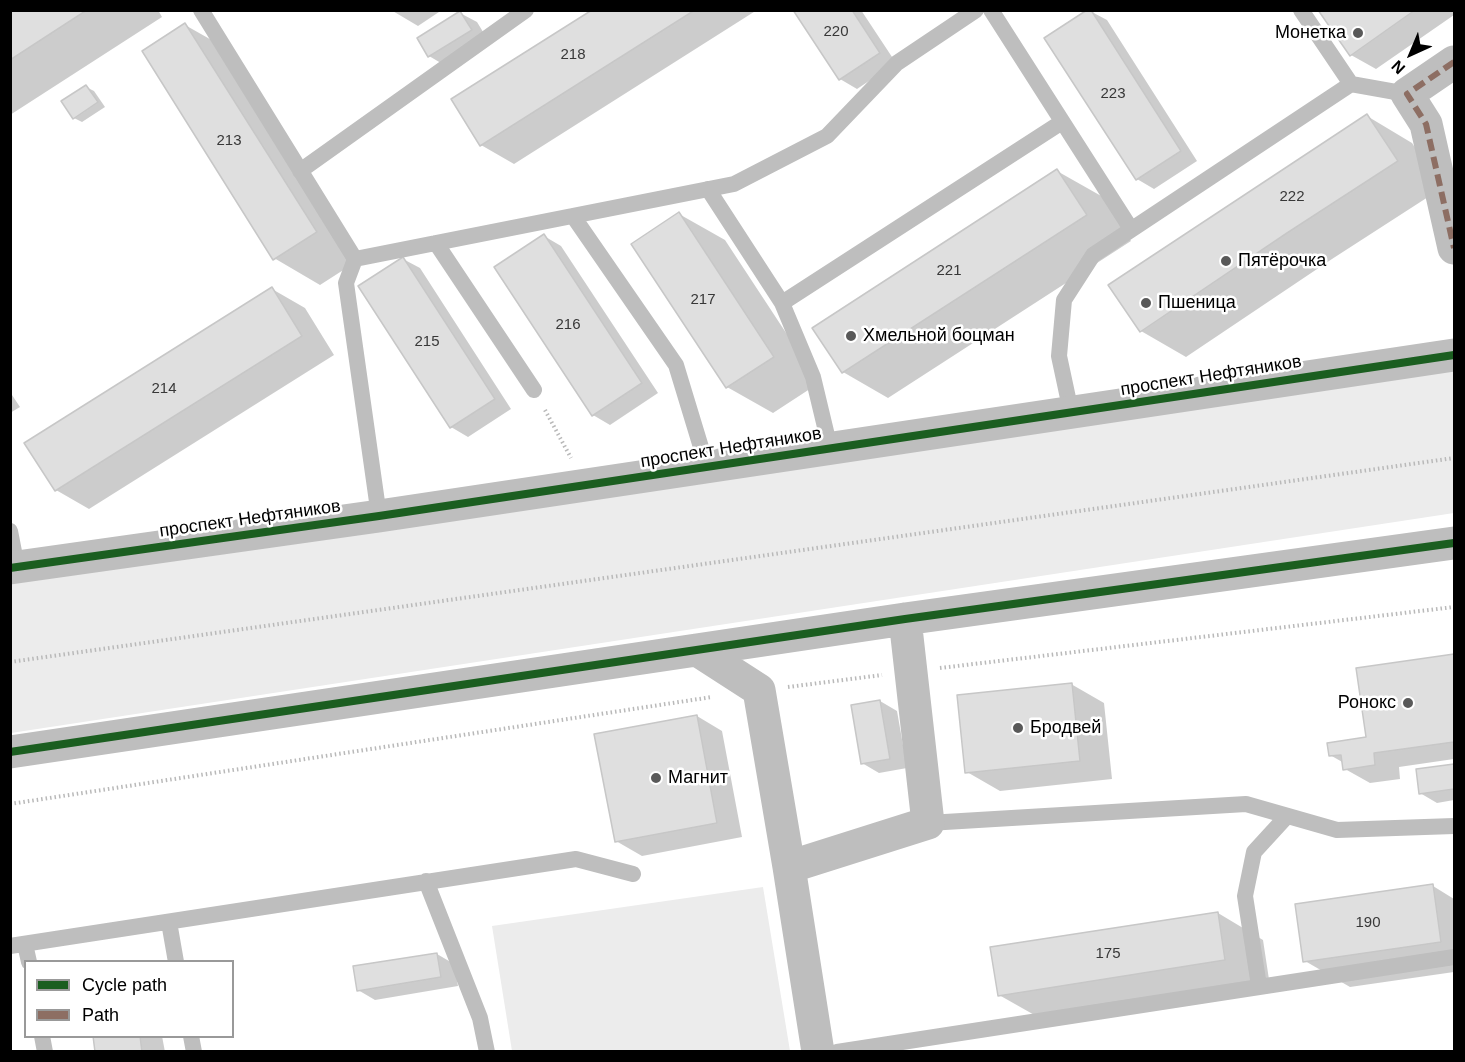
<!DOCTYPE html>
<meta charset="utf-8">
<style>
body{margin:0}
#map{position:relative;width:1465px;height:1062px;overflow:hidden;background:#fff;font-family:Arial,sans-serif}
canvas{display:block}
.frame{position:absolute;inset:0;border:12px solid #000;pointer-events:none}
.legend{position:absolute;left:24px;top:960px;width:210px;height:78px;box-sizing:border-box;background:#fff;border:2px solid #999;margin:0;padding:8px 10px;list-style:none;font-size:18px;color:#000}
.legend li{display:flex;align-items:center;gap:12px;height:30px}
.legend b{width:30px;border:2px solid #999}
.north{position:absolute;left:1381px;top:24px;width:60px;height:60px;-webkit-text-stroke:4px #fff;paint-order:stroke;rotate:224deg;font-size:16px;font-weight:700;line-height:24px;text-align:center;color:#000}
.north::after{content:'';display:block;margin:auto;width:21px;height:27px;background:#000;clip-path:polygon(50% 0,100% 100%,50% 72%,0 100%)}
</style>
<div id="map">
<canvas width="1465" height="1062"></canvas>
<div class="frame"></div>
<ul class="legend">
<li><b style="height:8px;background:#1b5e20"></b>Cycle path</li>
<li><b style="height:8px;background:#8d6e63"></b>Path</li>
</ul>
<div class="north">N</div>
</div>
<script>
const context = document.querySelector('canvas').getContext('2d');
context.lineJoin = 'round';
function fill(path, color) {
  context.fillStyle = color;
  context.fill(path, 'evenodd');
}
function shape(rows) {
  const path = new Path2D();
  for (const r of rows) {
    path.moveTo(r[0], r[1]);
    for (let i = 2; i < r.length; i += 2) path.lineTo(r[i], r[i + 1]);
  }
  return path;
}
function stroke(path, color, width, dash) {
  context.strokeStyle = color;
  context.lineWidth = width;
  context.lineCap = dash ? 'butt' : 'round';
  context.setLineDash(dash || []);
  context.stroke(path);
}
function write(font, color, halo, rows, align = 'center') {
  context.font = font + ' Arial,sans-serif';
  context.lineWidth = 5;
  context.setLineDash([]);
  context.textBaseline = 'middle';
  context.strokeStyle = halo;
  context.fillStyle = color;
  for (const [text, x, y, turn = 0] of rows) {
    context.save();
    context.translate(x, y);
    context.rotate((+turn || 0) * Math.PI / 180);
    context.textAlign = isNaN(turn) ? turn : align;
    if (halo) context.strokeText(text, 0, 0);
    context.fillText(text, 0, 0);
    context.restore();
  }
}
const green = shape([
 [1454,369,1454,513,11,733,10,582],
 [763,887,790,1051,512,1051,492,926]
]);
const shadow = shape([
 [10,10,158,10,162,17,10,115],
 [391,10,442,10,418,26],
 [594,10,757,10,514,164,481,145],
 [794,10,861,10,896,63,857,89,840,79],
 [1320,10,1454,10,1454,15,1376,69,1351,55],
 [1090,11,1107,20,1197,161,1154,189,1137,179],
 [460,13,477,22,488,40,446,66,429,56],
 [185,25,231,51,362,258,320,285,274,258],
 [86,87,94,91,105,107,82,122,74,118],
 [1367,116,1412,143,1442,188,1332,259,1186,357,1141,331],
 [1057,171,1103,197,1131,241,888,398,843,372],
 [679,214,725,240,819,383,773,413,727,387],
 [544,236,561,246,658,393,610,425,593,415],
 [403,259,420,268,511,409,468,437,451,427],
 [272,289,305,308,334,355,89,509,56,490],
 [10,392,20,407,10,413],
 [1454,656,1454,759,1399,767,1400,779,1370,783,1345,769,1344,763,1330,755,1368,739,1358,669],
 [1071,684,1104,703,1112,779,1000,791,967,772],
 [880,701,897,711,907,768,879,773,862,763],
 [697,716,722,731,742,837,642,856,616,841],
 [1454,766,1454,800,1437,803,1420,793,1417,771],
 [1433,886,1454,899,1454,972,1350,987,1305,961],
 [1218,913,1263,940,1270,986,1045,1021,999,995],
 [437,954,454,964,458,986,375,1000,358,990],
 [95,1036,162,1036,165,1052,97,1052]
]);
const building = shape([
 [10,10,87,10,10,60,10,10],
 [592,10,695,10,480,146,451,99,592,10],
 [793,10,852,10,880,53,839,80,793,10],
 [1087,10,1091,10,1181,151,1136,180,1044,38,1087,10],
 [1318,10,1415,10,1350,56,1318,10],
 [460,11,472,30,428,57,417,38,460,11],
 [185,23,317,232,273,260,142,51,185,23],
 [86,85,98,102,73,119,61,101,86,85],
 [1367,114,1398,161,1287,233,1140,332,1108,285,1367,114],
 [1057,169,1087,215,842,373,812,328,1057,169],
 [679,212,774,357,726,388,631,244,679,212],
 [544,234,642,383,592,416,494,267,544,234],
 [403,257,495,399,450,428,358,286,403,257],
 [272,287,302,336,55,491,24,443,272,287],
 [1454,654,1454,742,1374,753,1375,765,1343,770,1341,755,1329,756,1327,743,1366,737,1356,668,1454,654],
 [1072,683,1080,761,965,773,957,695,1072,683],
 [880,700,890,759,861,764,851,705,880,700],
 [697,715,717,823,615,842,594,734,697,715],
 [1454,764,1454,789,1419,794,1416,769,1454,764],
 [1433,884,1441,942,1303,962,1295,904,1433,884],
 [1218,912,1225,960,998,996,990,947,1218,912],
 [437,953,441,977,357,991,353,966,437,953],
 [93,1036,140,1036,142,1052,95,1052,93,1036]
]);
const path = shape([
 [545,410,571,458],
 [10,662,1454,458],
 [940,668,1454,607],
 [788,687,882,675],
 [10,804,712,697]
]);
const service = shape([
 [201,10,355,259],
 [991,10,1131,229],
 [1301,10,1351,84,1407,94],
 [300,171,526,10],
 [708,189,782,303,1062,122],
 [573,216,676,365,707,467],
 [436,243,534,390],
 [782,303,813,377,830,448],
 [1071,412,1059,356,1064,300,1093,255,1351,84],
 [379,516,346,283,355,259,734,184,827,136,897,63,976,10],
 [10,531,17,567],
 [928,823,1246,804,1337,830,1454,826],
 [426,881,480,1018,487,1052],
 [169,922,176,962],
 [25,944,29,962],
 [10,946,576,859,633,874],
 [1259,986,1245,896,1254,852,1287,816],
 [42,1036,45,1052],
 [191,1036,194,1052],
 [837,1052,1454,957]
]);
const minor = shape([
 [1454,62,1407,94,1426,124,1454,248],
 [10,568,379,516,1454,355],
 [697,650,759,690,789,867],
 [10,752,905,619,1454,543],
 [818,1052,789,867,928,823,905,619]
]);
const quiet = shape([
 [1454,62,1407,94,1426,124,1454,248]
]);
const cycleway = shape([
 [10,568,379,516,1454,355],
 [10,752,905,619,1454,543]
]);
const markers = [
 [1358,33,6,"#595959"],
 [1226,261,6,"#595959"],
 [1146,303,6,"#595959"],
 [851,336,6,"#595959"],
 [1408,703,6,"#595959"],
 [1018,728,6,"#595959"],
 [656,778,6,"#595959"]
];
const numberNames = [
 ["220",836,32],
 ["218",573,55],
 ["223",1113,94],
 ["213",229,141],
 ["222",1292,197],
 ["221",949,271],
 ["217",703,300],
 ["216",568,325],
 ["215",427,342],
 ["214",164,389],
 ["190",1368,923],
 ["175",1108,954]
];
const poiNames = [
 ["Монетка",1346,33,"right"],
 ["Пятёрочка",1238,261],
 ["Пшеница",1158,303],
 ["Хмельной боцман",863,336],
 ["Ронокс",1396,703,"right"],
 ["Бродвей",1030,728],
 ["Магнит",668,778]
];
const streetNames = [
 ["проспект Нефтяников",1211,376,-9],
 ["проспект Нефтяников",731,448,-9],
 ["проспект Нефтяников",250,519,-8]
];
fill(green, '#ececec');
fill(shadow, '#0003');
fill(building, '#dfdfdf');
stroke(building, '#c7c7c7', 1.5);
stroke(path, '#b9b9b9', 4, [1.5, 3]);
stroke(service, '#bebebe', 16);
stroke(minor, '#bebebe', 33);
stroke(quiet, '#8d6e63', 6, [12, 6]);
stroke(cycleway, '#1b5e20', 8);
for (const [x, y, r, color] of markers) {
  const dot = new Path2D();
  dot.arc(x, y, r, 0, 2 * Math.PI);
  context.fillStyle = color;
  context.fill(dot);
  stroke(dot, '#fff', 2);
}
write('15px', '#383838', null, numberNames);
write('18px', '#000', '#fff', poiNames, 'left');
write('18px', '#000', '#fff', streetNames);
</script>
